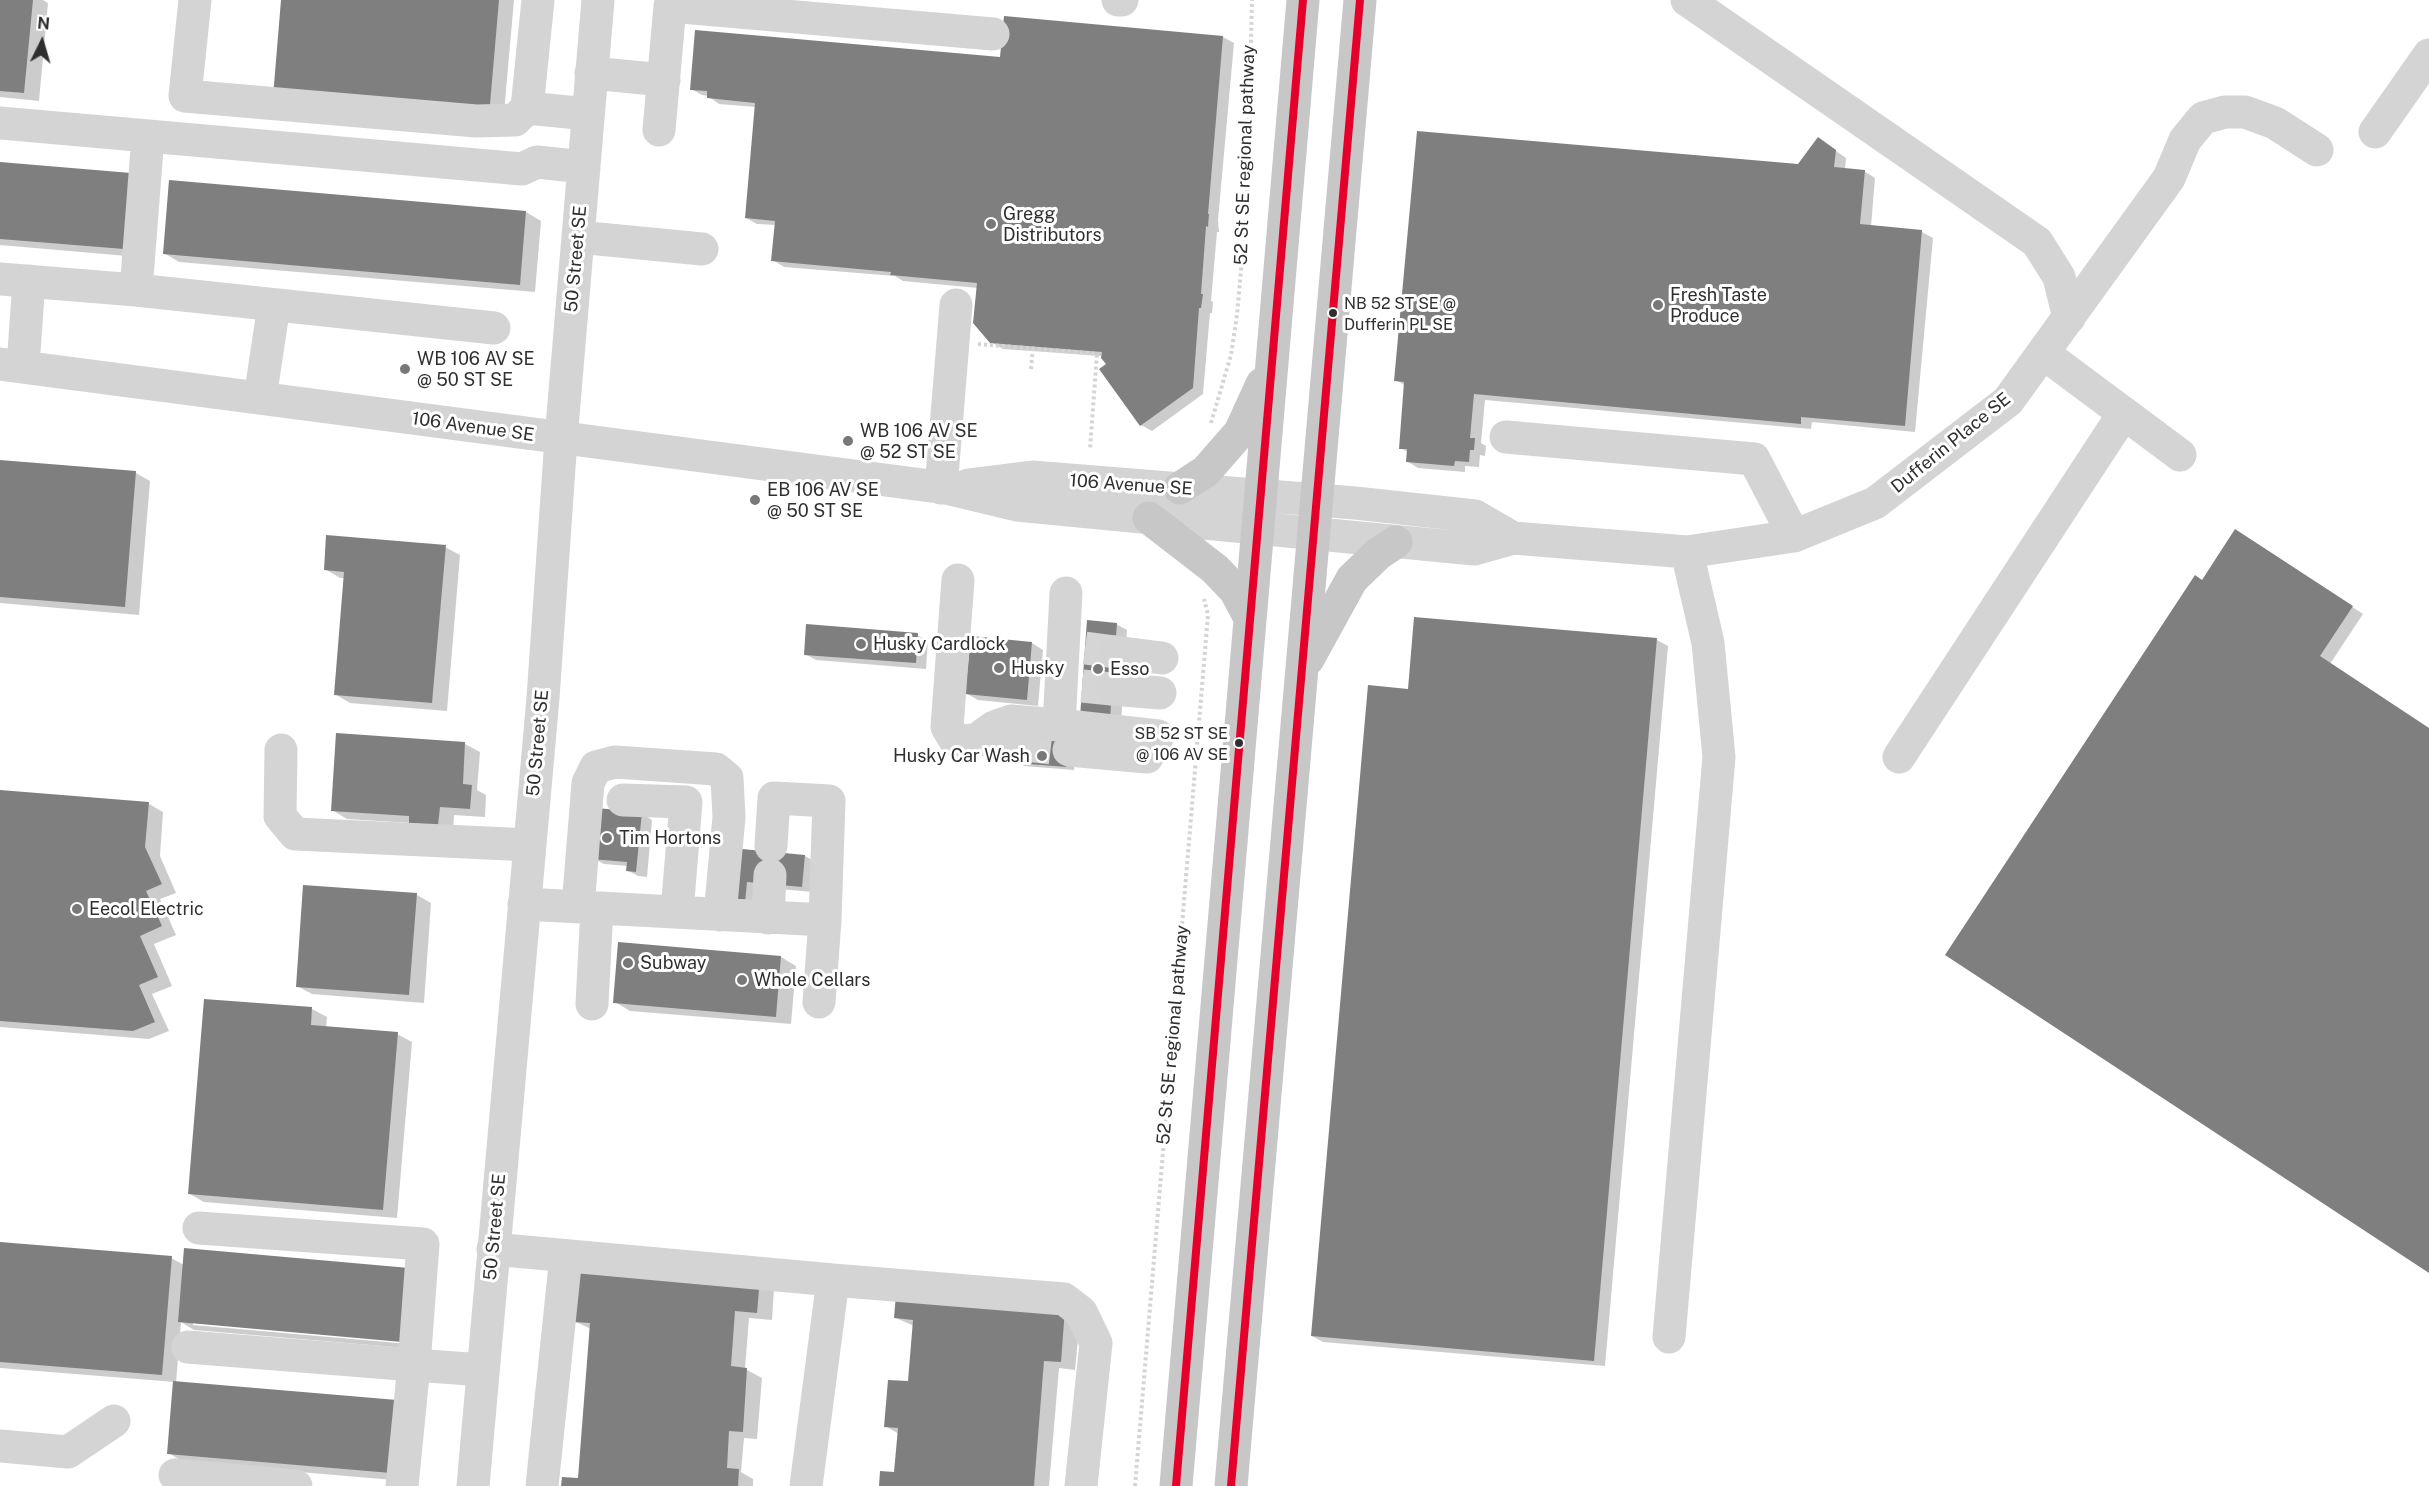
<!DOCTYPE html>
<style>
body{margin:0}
#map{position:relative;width:2429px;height:1486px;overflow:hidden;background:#fff;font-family:"Public Sans",sans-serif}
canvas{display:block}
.north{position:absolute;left:12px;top:12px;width:60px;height:60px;-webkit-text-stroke:4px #fff;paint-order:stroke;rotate:5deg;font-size:16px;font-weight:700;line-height:24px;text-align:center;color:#2f2f2f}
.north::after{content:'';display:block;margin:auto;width:21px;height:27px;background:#2f2f2f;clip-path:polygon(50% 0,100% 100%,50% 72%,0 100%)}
</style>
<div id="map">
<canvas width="2429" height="1486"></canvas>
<div class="north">N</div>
</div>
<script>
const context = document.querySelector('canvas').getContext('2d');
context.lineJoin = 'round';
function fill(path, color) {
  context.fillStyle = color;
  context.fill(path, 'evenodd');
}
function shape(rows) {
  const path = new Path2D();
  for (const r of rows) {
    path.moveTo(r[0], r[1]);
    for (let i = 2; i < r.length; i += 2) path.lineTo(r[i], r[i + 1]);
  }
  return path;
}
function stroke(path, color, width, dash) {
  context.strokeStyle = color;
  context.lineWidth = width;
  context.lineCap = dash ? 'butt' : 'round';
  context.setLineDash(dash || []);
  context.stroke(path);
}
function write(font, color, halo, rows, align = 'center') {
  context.font = font + ' "Public Sans",sans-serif';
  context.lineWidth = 6;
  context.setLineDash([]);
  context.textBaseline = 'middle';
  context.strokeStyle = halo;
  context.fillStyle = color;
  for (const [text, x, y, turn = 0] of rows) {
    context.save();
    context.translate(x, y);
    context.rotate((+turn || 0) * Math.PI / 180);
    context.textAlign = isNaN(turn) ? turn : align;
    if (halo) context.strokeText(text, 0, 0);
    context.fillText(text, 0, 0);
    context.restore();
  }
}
const shadow = shape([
 [0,0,43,0,48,3,39,101,0,97],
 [282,0,514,0,503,124],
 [1005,18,1223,37,1234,43,1218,220,1219,232,1217,232,1211,301,1213,302,1212,313,1210,313,1203,394,1152,431,1141,425,1103,356,1003,349,991,342,978,288,903,281,895,276,784,267,773,260,776,225,757,224,746,218,756,107,719,104,708,96,702,95,691,89,1002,59],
 [1819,139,1846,158,1845,170,1864,171,1875,178,1871,227,1922,232,1933,238,1915,432,1812,422,1811,429,1485,400,1481,443,1486,446,1485,456,1480,455,1479,467,1465,466,1465,472,1418,468,1407,461,1408,452,1400,448,1406,386,1396,380,1799,166],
 [0,164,139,257,0,245],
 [170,182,526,212,541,221,535,292,179,262,164,253],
 [0,462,136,473,150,481,139,615,0,603],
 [2246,537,2363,614,2330,664,2429,729,2429,1272,2202,581],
 [445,547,460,555,447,711,350,703,335,694,345,578,340,578,325,569],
 [1116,624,1127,630,1121,724,1092,722],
 [917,635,928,641,926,669,816,660,805,654],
 [972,638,1032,643,1043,650,1038,706,978,700,967,694],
 [1657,640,1668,646,1605,1366,1323,1342,1312,1336,1409,690],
 [465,744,480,752,477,790,486,795,485,817,454,815,453,833,411,823,347,819,332,810],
 [1076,744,1074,770,1024,766,1017,762],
 [0,791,149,804,163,812,160,856,176,893,160,899,176,935,154,944,172,986,152,994,169,1031,149,1039,0,1027],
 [641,813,652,820,647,877,638,876,627,870,628,866,604,864,593,858],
 [743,851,805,856,816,862,813,892,757,887,755,908,738,901],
 [417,895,431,903,424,1003,312,994,297,986],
 [620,943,781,957,796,966,791,1024,630,1011,615,1002],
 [206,1000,312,1009,327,1017,326,1028,397,1034,412,1042,397,1218,204,1202,190,1194],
 [0,1244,171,1258,184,1265,408,1270,417,1349,194,1330,181,1322,176,1383,397,1402,405,1481,183,1462,169,1453,175,1382,0,1368],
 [193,1322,410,1341,409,1344,193,1325],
 [579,1266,774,1288,772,1320,749,1318,745,1369,762,1378,757,1439,744,1438,741,1472,753,1479,753,1486,563,1486,580,1480,591,1329,574,1321],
 [896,1318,1080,1319,1075,1370,1059,1368,1049,1486,881,1486,895,1474,899,1434,885,1426,909,1383,914,1326]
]);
const building = shape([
 [0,0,33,0,24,93,0,91],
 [281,0,499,0,489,116,273,97],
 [1004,16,1223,36,1208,214,1209,214,1208,227,1206,226,1201,294,1203,294,1201,308,1199,308,1193,388,1140,426,1099,369,1106,364,1101,358,1102,352,990,343,973,323,977,283,890,275,891,272,771,261,775,221,745,218,755,103,707,98,707,91,690,90,695,30,1000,57],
 [1417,131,1798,164,1818,137,1836,150,1834,167,1865,170,1860,224,1922,230,1905,426,1801,417,1801,424,1474,394,1470,438,1475,438,1474,450,1470,450,1469,462,1455,461,1454,466,1406,462,1407,449,1399,449,1404,382,1394,381],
 [0,162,131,173,124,249,0,239],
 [169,180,526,211,520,285,163,254],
 [0,460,136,471,125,607,0,597],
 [2235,529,2353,606,2320,656,2429,728,2429,1273,1945,955,2195,575,2202,580],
 [326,535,446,545,432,703,334,695,344,572,324,570],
 [1414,617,1657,638,1594,1361,1311,1336,1368,685,1408,689],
 [1087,620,1117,623,1110,719,1080,717],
 [806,624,918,633,916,663,804,655],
 [971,636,1032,642,1027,700,965,694],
 [336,733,465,742,463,784,472,785,470,809,440,807,438,825,409,823,409,816,331,811],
 [1018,734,1070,739,1067,767,1016,763],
 [0,790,149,802,145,847,162,884,146,891,162,926,140,936,158,977,139,985,155,1022,133,1031,0,1021],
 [596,808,642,812,636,872,626,871,627,862,591,859],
 [742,849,805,855,802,887,747,882,745,903,737,902],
 [303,885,417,893,409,995,296,987],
 [618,942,781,956,776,1017,613,1003],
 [204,999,312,1007,311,1025,398,1032,383,1210,188,1194],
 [0,1242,172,1256,162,1375,0,1362],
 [184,1248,409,1268,402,1342,178,1322],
 [577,1264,760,1278,757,1313,735,1311,731,1366,747,1368,743,1432,729,1431,727,1468,739,1469,738,1486,561,1486,562,1477,578,1478,590,1323,573,1322],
 [896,1294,1065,1309,1061,1362,1044,1361,1034,1486,879,1486,880,1471,894,1472,898,1428,884,1427,888,1380,908,1381,913,1320,894,1318],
 [173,1381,397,1400,391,1473,167,1454]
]);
const minorTunnel = shape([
 [1085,648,1115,652],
 [1082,686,1112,689],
 [1018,744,1069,750]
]);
const path = shape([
 [978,344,1097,354,1090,449],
 [1031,369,1033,347],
 [1211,423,1231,355,1237,315,1247,203,1252,0],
 [1135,1486,1208,615,1204,599]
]);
const minor = shape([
 [195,0,185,96,476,121,515,120,527,108],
 [538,0,527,108,588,114],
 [1118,0,1122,0],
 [1687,0,2037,242,2059,277,2069,318],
 [591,73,664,80],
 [0,123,148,136],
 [659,130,670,6,993,34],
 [2375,132,2429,55],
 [578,237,702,249],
 [0,279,136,290],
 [494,328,136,290,148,136,522,169,537,162,584,167],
 [2043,353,2180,455],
 [0,364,946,488,1017,505,1474,549,1513,538,1687,552,1794,536,1875,503,2008,401,2169,178,2185,140,2203,118,2225,112,2245,112,2275,123,2317,150],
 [23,366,29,281],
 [260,398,274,305],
 [1506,437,1754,459,1794,536],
 [968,485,1032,477,1355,503,1475,516,1513,538],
 [941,488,956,305],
 [958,580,947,727,955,740,964,741,978,739,1018,744],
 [1066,593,1059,725,1158,736],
 [1115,652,1162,658],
 [1112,689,1160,693],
 [984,734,994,727,1011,721,1059,725],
 [281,750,280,816,295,834,530,845],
 [1069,750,1147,757],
 [1899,757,2124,413],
 [623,800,686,802,677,912],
 [771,846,774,798,829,801,825,920],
 [524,904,825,920,819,1002],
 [578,907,588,783,596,767,615,762,716,769,727,778,729,817,720,915],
 [768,918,770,875],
 [592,1004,597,908],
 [199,1228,423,1244,414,1365,483,1370],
 [493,1249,833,1280,806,1486],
 [833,1280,1064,1299,1081,1312,1096,1343,1081,1486],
 [1669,1337,1719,757,1708,643,1687,552],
 [188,1347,414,1365,402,1486],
 [0,1446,68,1452,114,1421],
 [175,1475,296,1486],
 [473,1486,543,698,561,439,598,0],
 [542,1486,566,1256]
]);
const major = shape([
 [1180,488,1206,471,1240,432,1262,384],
 [1149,518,1215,569,1235,590,1250,618],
 [1308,659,1352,579,1378,554,1396,542],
 [1176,1486,1303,0],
 [1231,1486,1360,0]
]);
const bus1 = shape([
 [1176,1486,1303,0],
 [1231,1486,1360,0]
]);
const markers = [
 [991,224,6,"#787878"],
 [1658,305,6,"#787878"],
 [1333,313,5,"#2f2f2f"],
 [405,369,6,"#787878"],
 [848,441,6,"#787878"],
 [755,500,6,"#787878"],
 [861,644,6,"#787878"],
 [999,668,6,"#787878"],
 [1098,669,6,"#787878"],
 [1239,743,5,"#2f2f2f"],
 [1042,756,6,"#787878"],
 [607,838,6,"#787878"],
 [77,909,6,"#787878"],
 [628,963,6,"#787878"],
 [742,980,6,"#787878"]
];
const busNames = [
 ["NB 52 ST SE @",1344,304],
 ["Dufferin PL SE",1344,325],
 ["SB 52 ST SE",1228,734,"right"],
 ["@ 106 AV SE",1228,755,"right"]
];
const streetNames = [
 ["52 St SE regional pathway",1245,155,-88],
 ["50 Street SE",576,259,-85],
 ["106 Avenue SE",473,427,8],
 ["Dufferin Place SE",1951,443,-39],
 ["106 Avenue SE",1131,485,4],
 ["50 Street SE",538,743,-85],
 ["52 St SE regional pathway",1173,1035,-85],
 ["50 Street SE",495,1227,-85]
];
const poiNames = [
 ["Gregg",1003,214],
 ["Distributors",1003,235],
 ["Fresh Taste",1670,295],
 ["Produce",1670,316],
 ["WB 106 AV SE",417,359],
 ["@ 50 ST SE",417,380],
 ["WB 106 AV SE",860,431],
 ["@ 52 ST SE",860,452],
 ["EB 106 AV SE",767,490],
 ["@ 50 ST SE",767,511],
 ["Husky Cardlock",873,644],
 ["Husky",1011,668],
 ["Esso",1110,669],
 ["Husky Car Wash",1030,756,"right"],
 ["Tim Hortons",619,838],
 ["Eecol Electric",89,909],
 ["Subway",640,963],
 ["Whole Cellars",754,980]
];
fill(shadow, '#0003');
fill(building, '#7f7f7f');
stroke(minorTunnel, '#d5d5d5', 33, [33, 16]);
stroke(path, '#d4d4d4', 4, [3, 3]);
stroke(minor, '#d4d4d4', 33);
stroke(major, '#c7c7c7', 33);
stroke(bus1, '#e4002b', 8);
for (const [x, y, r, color] of markers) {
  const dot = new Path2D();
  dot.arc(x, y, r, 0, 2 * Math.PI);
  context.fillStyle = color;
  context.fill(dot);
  stroke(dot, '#fff', 2);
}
write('16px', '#2f2f2f', '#fff', busNames, 'left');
write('18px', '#2f2f2f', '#fff', streetNames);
write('18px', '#2f2f2f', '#fff', poiNames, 'left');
</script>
